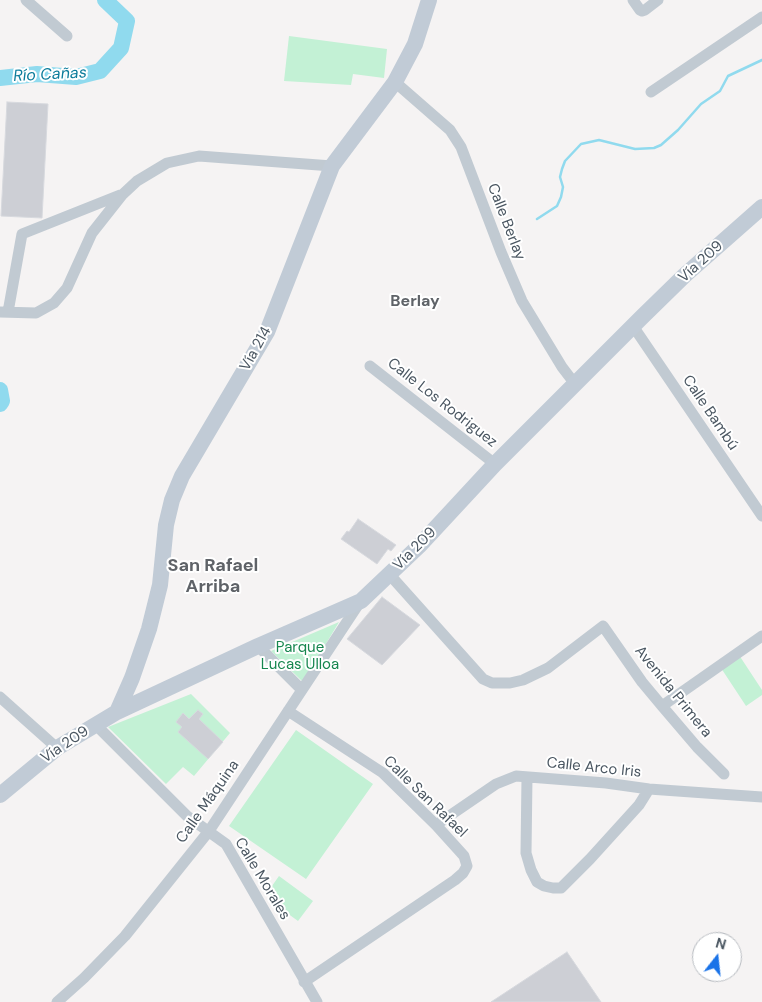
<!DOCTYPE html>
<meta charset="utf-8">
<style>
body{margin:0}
#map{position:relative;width:762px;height:1002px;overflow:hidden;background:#f5f3f3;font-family:"DM Sans",sans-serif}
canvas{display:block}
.north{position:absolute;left:692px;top:932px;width:50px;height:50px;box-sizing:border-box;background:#fff;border:1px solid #b7bbc0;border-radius:50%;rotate:16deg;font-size:14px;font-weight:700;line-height:20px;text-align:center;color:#4a5661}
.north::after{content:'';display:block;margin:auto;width:18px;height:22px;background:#1a73e8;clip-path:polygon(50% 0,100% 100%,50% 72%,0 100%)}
</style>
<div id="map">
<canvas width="762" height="1002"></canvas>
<div class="north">N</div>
</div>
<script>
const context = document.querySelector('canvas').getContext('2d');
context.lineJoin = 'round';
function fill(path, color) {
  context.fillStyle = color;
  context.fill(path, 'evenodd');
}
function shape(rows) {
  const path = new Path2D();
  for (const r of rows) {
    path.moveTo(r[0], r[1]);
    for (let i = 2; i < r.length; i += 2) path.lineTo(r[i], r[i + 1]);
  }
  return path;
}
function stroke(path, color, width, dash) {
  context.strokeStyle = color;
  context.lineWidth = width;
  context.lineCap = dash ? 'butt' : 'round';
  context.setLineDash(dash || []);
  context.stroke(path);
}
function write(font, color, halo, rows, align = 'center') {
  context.font = font + ' "DM Sans",sans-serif';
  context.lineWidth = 4;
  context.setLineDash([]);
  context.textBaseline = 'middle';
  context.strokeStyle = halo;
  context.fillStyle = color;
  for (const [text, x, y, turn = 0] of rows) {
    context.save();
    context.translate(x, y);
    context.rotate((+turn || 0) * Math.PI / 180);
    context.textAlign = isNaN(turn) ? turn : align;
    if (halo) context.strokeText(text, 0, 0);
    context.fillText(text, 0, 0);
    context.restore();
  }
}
const green = shape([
 [289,36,387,49,384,78,353,74,351,85,284,81],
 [339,622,303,682,271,651],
 [739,655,762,690,762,695,746,706,721,668],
 [191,694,230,733,194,776,183,767,166,784,108,727],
 [296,730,373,784,306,879,229,826],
 [279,876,313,901,298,921,272,902,267,893]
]);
const stream = shape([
 [537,219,557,206,561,197,563,187,560,177,562,169,565,161,581,144,599,140,635,149,654,148,661,145,678,130,701,104,720,91,728,76,762,60]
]);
const river = shape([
 [0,78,37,74,76,77,100,71,121,48,127,21,105,0],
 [0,390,2,401,0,404]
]);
const building = shape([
 [7,102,48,104,42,218,1,216,7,102],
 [358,519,396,545,391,551,388,549,377,564,341,539,347,531,349,532,358,519],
 [382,597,420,625,382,665,347,639,382,597],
 [198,710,203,714,199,719,223,742,208,759,178,732,182,727,176,722,183,713,189,719,198,710],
 [567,952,601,1002,491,1002,567,952]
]);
const street = shape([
 [26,0,67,36],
 [633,0,640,10,642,11,645,10,658,0],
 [395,82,450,130,461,147,501,252,522,301,562,367,575,384],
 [651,92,762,17],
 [0,312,36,313,54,303,67,288,92,233,122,195,137,181,167,163,199,156,332,166],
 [8,312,22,234,120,195],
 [633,326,762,516],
 [370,366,495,464],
 [390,575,483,679,492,683,510,683,523,680,548,668,603,626,642,682,662,706,697,747,724,774],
 [258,646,302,690],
 [0,697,57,748],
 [662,706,762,636],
 [288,711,383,773,436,825,464,856,467,866,463,873,455,880,304,982],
 [96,725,187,816,226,844,317,1002],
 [527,777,526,853,531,870,537,882,544,886,553,888,561,888,590,859,639,805,649,789],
 [436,825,496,784,516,776,606,783,649,789,762,797],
 [57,1002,84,978,125,936,209,831,360,602]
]);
const secondary = shape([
 [117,712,132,678,149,629,160,585,166,525,172,500,182,476,267,332,332,166,395,82,415,44,429,0],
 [0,795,57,748,117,712,258,646,361,601,419,546,495,464,642,317,685,275,762,207]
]);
const streetNames = [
 ["Calle Berlay",506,222,69],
 ["Vía 209",701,262,-42],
 ["Vía 214",256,349,-61],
 ["Calle Los Rodriguez",442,403,38],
 ["Calle Bambú",710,413,56],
 ["Vía 209",415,549,-45],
 ["Avenida Primera",673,692,51],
 ["Vía 209",65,745,-34],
 ["Calle Arco Iris",594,768,6],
 ["Calle San Rafael",425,797,44],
 ["Calle Máquina",208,802,-55],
 ["Calle Morales",262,879,59]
];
const parkNames = [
 ["Parque",300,648],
 ["Lucas Ulloa",300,665]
];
const waterNames = [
 ["Río Cañas",50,75,-3]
];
const neighbourhoodNames = [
 ["Berlay",415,302]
];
const quarterNames = [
 ["San Rafael",213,566],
 ["Arriba",213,587]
];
fill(green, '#c3f1d5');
stroke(stream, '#90daee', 2.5);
stroke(river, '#90daee', 16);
fill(building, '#cdcfd5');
stroke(building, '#d7d9de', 1);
stroke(street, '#c1cad2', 11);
stroke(secondary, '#c1cbd6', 16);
write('15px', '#4a5661', '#fff', streetNames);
write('15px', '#17864f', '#fff', parkNames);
write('italic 16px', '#0c7c9b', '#fff', waterNames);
write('bold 16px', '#5f6368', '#fff', neighbourhoodNames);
write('bold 18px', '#5f6368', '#fff', quarterNames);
</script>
